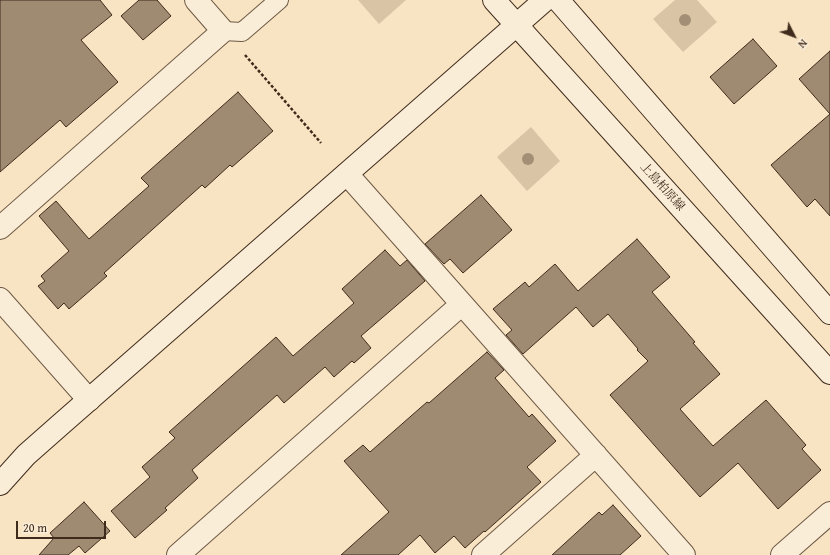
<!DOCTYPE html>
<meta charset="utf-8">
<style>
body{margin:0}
#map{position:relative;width:830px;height:555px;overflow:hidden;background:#f8e3c2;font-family:"Gentium Book Plus",serif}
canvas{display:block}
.north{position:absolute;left:774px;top:16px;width:40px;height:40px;-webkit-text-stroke:3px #faedd7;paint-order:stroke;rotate:132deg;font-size:11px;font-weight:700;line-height:16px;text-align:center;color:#3f2b1b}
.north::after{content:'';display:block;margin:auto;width:14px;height:18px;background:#3f2b1b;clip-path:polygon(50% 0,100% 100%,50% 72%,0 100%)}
.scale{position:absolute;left:16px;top:521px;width:90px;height:18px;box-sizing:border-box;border:2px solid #3f2b1b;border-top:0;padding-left:5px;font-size:12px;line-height:14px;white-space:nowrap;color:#3f2b1b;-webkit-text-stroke:3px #faedd7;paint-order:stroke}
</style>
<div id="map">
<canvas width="830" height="555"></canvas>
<div class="north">N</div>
<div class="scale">20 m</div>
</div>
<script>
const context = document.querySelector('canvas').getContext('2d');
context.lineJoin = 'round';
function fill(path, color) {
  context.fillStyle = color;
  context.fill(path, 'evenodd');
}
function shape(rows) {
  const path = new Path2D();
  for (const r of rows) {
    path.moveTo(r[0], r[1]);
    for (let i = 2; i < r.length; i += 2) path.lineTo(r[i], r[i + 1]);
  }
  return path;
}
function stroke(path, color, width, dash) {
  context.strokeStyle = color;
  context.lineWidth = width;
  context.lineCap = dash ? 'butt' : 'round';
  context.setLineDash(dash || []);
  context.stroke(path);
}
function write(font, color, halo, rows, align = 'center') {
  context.font = font + ' "Gentium Book Plus","Noto Serif JP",serif';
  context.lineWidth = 4;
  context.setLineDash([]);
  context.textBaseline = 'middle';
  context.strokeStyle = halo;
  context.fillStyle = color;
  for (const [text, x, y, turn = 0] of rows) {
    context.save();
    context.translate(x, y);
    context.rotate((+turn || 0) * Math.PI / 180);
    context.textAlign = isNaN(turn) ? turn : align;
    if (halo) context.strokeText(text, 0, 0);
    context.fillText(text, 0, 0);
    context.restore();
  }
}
const green = shape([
 [358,0,406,0,379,24],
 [675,0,697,0,717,22,683,52,653,19],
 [531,127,560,161,527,191,497,157]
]);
const building = shape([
 [0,0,100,0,112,15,81,40,118,82,66,127,60,120,0,172,0,0],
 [139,0,157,0,171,16,143,40,121,16,139,0],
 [753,39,777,66,734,104,710,77,753,39],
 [830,51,830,216,815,199,807,207,771,165,830,114,799,79,830,51],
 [238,92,273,131,232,167,230,165,205,188,202,185,104,273,107,276,69,309,64,303,58,309,38,286,45,281,41,276,69,251,39,216,56,201,89,239,149,186,141,178,238,92],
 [481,195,512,230,463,273,450,259,444,264,425,244,481,195],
 [637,239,670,277,652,292,695,342,693,343,720,374,680,409,713,446,766,400,806,445,802,449,821,470,778,509,738,463,700,497,610,395,648,361,637,350,638,349,608,314,593,327,576,307,523,354,506,335,512,330,493,309,525,282,529,287,555,264,578,291,637,239],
 [385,250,400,266,407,260,425,281,361,336,371,348,354,363,352,361,334,377,325,367,284,403,277,395,192,470,198,478,165,508,167,510,135,538,111,511,150,477,142,467,175,438,169,432,276,337,293,356,354,303,342,289,385,250],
 [487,352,504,370,495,378,529,417,532,414,556,441,527,467,541,482,485,532,484,531,465,548,454,536,435,553,420,535,398,555,341,555,389,512,344,461,363,445,370,452,427,402,429,403,487,352],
 [84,502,110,531,85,553,79,546,68,555,39,555,54,538,50,533,84,502],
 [613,505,641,536,620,555,552,555,599,512,602,515,613,505]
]);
const path = shape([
 [245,55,321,143]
]);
const lane = shape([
 [223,31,242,32,279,0]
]);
const street = shape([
 [347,174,684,555],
 [0,228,223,31,196,0],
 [0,299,89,400],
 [178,555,462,304],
 [483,555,596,455],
 [782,555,830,513]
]);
const secondary = shape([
 [494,0,830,373],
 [558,0,830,313],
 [0,484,26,455,60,425,545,0]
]);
const trees = [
 [685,20],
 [528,159]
];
const streetNames = [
 ["上島柏原線",662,187,48]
];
fill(green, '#d9c4a6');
fill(building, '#9f8b72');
stroke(building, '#3f2b1b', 1);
stroke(lane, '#6d5945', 20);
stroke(street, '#6d5945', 24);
stroke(secondary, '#3f2b1b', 24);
stroke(path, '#3f2b1b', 2.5, [3, 2]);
stroke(lane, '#faedd7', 18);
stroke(street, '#faedd7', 22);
stroke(secondary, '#faedd7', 22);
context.fillStyle = '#a38f76';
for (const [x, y] of trees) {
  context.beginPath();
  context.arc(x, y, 6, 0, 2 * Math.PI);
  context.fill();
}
write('12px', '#3f2b1b', '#faedd7', streetNames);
</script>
